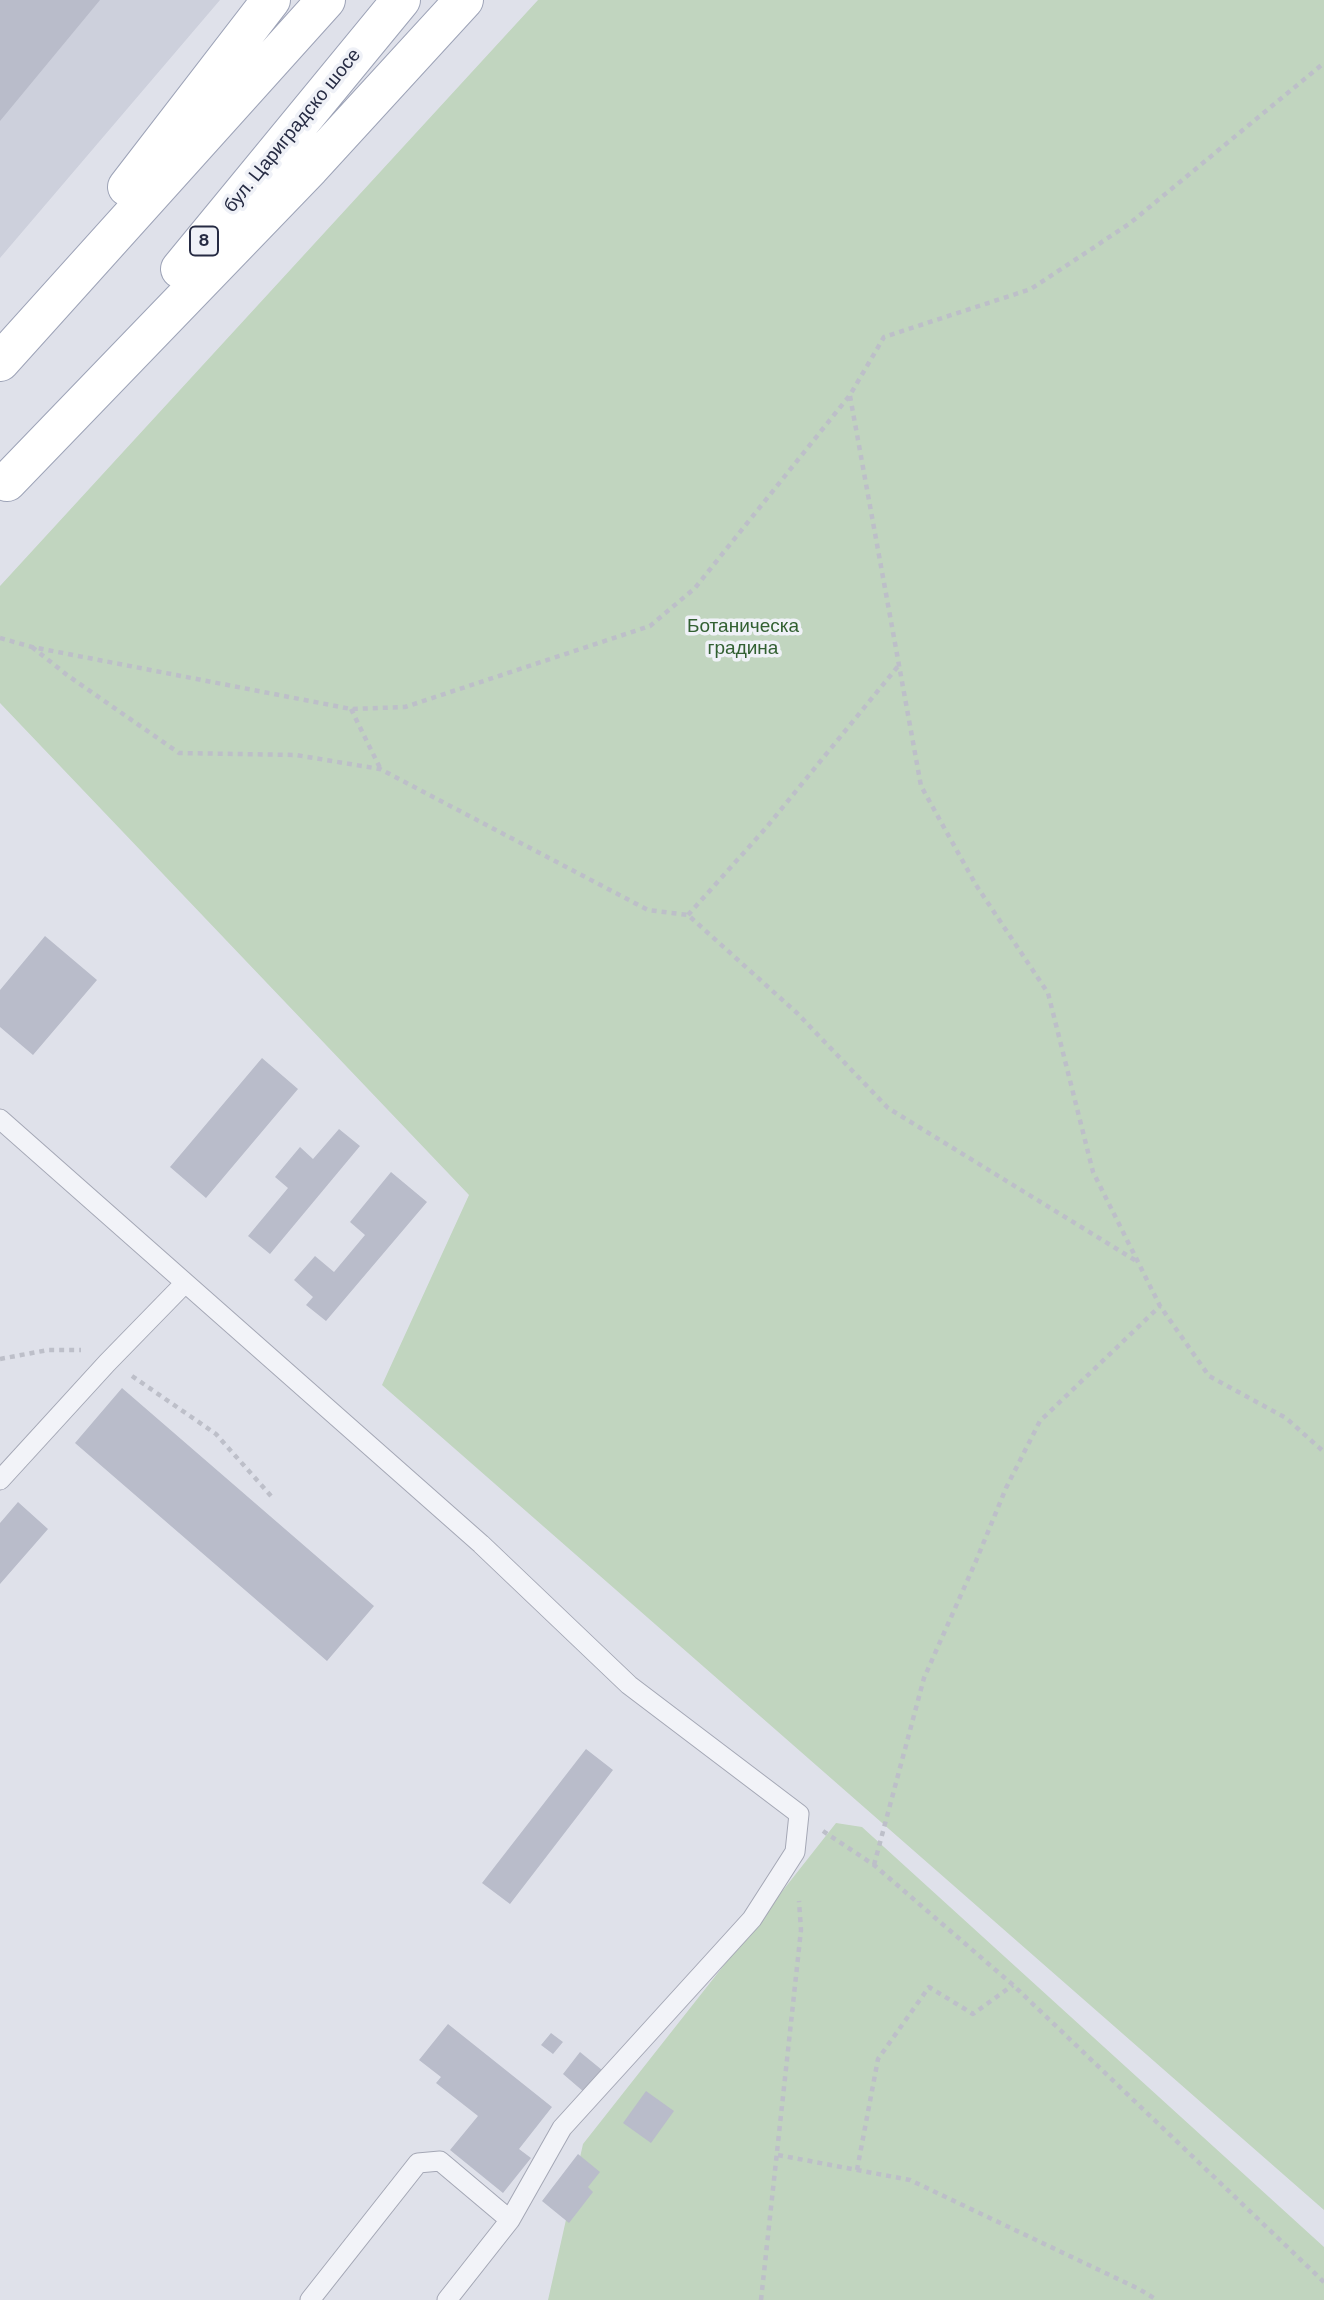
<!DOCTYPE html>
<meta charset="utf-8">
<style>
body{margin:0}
canvas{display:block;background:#dfe1ea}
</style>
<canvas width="1324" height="2300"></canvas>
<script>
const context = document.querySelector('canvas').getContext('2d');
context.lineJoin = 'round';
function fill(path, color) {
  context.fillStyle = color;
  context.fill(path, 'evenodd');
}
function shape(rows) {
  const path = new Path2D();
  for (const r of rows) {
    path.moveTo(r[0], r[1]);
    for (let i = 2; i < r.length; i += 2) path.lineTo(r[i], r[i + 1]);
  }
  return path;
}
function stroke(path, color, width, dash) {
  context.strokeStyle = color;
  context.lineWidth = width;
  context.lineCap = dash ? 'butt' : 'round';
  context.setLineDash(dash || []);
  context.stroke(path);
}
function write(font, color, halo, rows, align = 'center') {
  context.font = font + ' "DM Sans",sans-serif';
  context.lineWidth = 7;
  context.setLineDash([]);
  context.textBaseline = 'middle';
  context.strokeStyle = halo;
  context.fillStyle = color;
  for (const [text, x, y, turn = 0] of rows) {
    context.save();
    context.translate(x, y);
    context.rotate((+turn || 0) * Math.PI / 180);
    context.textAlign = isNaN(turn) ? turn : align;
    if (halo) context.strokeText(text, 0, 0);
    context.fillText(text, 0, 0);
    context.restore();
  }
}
const built = shape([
 [0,0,220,0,0,258]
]);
const green = shape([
 [538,0,1324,0,1324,2210,382,1385,469,1195,0,703,0,586],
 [836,1823,862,1827,1324,2247,1324,2300,548,2300,583,2144]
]);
const building = shape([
 [0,0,100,0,0,121],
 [45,936,97,980,33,1055,0,1027,0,990],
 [262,1058,298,1089,206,1198,170,1167],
 [339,1129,360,1146,270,1254,248,1236,288,1188,275,1177,300,1147,313,1159],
 [391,1172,427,1202,326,1321,306,1305,313,1297,294,1280,315,1256,334,1272,365,1235,350,1222],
 [122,1388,374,1606,327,1661,75,1443],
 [18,1502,48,1529,0,1584,0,1523],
 [586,1749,613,1770,510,1904,482,1883],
 [448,2024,552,2107,519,2149,531,2158,503,2193,450,2150,478,2116,436,2083,441,2077,419,2060],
 [551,2033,563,2042,553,2054,541,2045],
 [580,2052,602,2070,584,2092,563,2074],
 [646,2091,674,2111,651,2143,623,2123],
 [578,2154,600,2172,588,2187,593,2192,569,2223,542,2201]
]);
const path = shape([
 [850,396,921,786,976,885,1048,993,1093,1172,1160,1306,1209,1376,1286,1418,1324,1452],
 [0,638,32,647,351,709,405,707,650,626,695,588,850,395,884,337,1031,289,1129,224,1324,63],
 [32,647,67,675,179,753,296,755,380,769,648,910,688,915,797,1013,888,1108,1138,1262],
 [351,709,380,768],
 [688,915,765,829,899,665],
 [0,1359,48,1350,81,1350],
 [132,1376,216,1434,271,1496],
 [823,1831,874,1865,1013,1985,1324,2282],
 [874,1865,924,1678,976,1561,1006,1488,1040,1421,1160,1306],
 [778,2155,910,2180,1139,2289,1157,2300],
 [857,2170,878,2059,929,1987,973,2014,1013,1985],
 [761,2300,801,1930,799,1901]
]);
const service = shape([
 [0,1119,481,1544,629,1685,799,1814,795,1852,752,1919,562,2128,510,2220,447,2300],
 [0,1480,107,1363,185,1283],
 [310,2300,418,2163,440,2161,510,2220]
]);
const primary = shape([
 [127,187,271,0],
 [180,269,401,0],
 [0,362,326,0],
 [7,482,310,168,464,0]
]);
const shields = [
 [204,241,28]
];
const shieldNames = [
 ["8",204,241]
];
const streetNames = [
 ["бул. Цариградско шосе",293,131,-51]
];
const parkNames = [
 ["Ботаническа",743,627],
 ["градина",743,649]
];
fill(built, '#cdd0dc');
fill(green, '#c1d5bf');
fill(building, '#b9bcca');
stroke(service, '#a4a7b5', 21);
stroke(primary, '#9da3b7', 40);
stroke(path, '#bdbfc9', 4.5, [5, 5]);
stroke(service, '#f2f3f8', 19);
stroke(primary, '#fff', 38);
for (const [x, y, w] of shields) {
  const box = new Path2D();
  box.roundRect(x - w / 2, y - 14.5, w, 29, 5);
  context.fillStyle = '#eff1f7';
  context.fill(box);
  stroke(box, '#262b43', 2);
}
write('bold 18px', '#262b43', null, shieldNames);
write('19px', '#262b43', '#eff1f7', streetNames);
write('19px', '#326032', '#eff1f7', parkNames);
</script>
